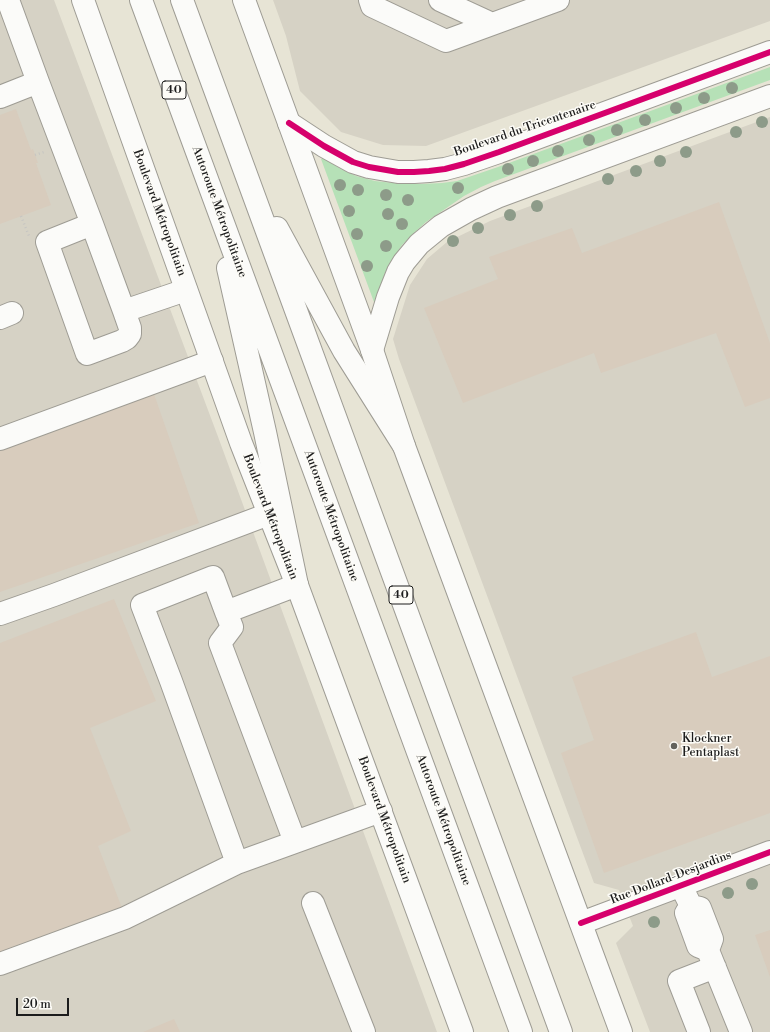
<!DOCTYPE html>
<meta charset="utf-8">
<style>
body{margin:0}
#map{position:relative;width:770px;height:1032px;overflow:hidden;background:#e7e4d5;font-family:"Libre Bodoni",serif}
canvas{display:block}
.scale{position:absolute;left:16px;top:998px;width:53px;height:18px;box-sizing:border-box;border:2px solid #1c1c1c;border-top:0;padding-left:5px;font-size:12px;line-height:14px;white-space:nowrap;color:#1c1c1c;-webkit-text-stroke:3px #fdfcf7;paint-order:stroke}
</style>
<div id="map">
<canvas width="770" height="1032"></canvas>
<div class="scale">20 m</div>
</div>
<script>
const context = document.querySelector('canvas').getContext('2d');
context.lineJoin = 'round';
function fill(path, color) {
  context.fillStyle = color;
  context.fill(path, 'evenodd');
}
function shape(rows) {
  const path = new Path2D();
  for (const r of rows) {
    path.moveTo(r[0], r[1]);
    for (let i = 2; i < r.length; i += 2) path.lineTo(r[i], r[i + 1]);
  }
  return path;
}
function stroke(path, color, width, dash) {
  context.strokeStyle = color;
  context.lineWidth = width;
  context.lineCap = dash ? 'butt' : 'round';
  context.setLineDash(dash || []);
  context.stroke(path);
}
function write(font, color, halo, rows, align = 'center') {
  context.font = font + ' "Libre Bodoni",serif';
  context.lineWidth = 3;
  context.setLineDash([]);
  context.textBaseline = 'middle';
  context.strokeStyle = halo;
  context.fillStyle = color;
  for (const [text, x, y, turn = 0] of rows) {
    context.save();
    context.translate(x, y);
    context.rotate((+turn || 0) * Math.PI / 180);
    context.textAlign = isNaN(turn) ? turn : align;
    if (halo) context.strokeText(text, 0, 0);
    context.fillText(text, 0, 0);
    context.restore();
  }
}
const industrial = shape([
 [0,0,54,0,217,434,437,1032,0,1032],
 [273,0,770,0,770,21,426,146,383,145,341,132,300,91,286,36],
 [770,117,770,1032,650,1032,616,943,633,926,619,890,594,883,399,359,393,339,410,285,427,259,447,242,490,221]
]);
const green = shape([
 [770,67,770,80,495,181,481,187,464,196,426,222,414,233,402,245,393,259,385,273,376,302,374,302,321,159,323,158,341,169,356,176,375,181,393,183,420,184,442,183,457,181,498,167]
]);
const building = shape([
 [16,109,31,150,33,149,38,163,36,163,51,205,0,224,0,115],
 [719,202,770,343,770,398,745,407,716,333,601,373,594,353,463,403,424,308,498,279,489,257,572,228,582,253],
 [154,394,199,523,0,592,0,448],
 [114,599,156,701,90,728,131,831,98,846,122,908,0,953,0,643],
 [696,632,712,677,770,656,770,813,604,873,561,753,594,740,572,677],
 [770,930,770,977,755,935],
 [174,1019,180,1032,143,1032]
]);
const path = shape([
 [35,155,44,152],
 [21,216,29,236]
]);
const minor = shape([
 [8,0,38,82,92,224,124,311,130,328,130,334,127,338,122,341,87,354,47,242,92,224],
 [370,0,372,6,446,41,558,0],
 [440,0,492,24],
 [0,97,38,82],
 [289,123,324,146,353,162,369,167,398,172,414,172,429,171,445,169,464,164,499,152,770,52],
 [124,311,186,290],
 [0,318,12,313],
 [372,350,388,297,398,272,404,262,419,244,441,226,471,209,497,197,770,96],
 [0,439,212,361],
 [297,585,226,612,213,577,142,605,171,681,237,863,381,811],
 [226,612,232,627,220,643,295,842],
 [0,614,54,595,269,514],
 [681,886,691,906,700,908,712,939,708,950,698,946,686,913,691,906],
 [313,903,364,1032],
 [581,923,770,852],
 [709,953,741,1032],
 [0,964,125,918,237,863],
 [699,1032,679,981,715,967]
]);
const major = shape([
 [83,0,241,443,297,585,462,1032],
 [244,0,372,350,404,446,621,1032]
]);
const highway = shape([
 [141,0,521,1032],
 [182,0,561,1032],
 [277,228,344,351,404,446],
 [228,268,265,432,297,585]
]);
const cycleway = shape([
 [289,123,324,146,353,162,369,167,398,172,414,172,429,171,445,169,464,164,499,152,770,52],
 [581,923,770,852]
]);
const trees = [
 [732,88],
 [704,98],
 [676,108],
 [645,120],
 [762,122],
 [617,130],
 [736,132],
 [589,140],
 [558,151],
 [686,152],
 [533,161],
 [660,161],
 [508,169],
 [636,171],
 [608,179],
 [340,185],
 [458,188],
 [358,190],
 [386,195],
 [408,200],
 [537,206],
 [349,211],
 [388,214],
 [510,215],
 [402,224],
 [478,228],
 [357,234],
 [453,241],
 [386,246],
 [367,266],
 [752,884],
 [728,893],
 [654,922]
];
const markers = [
 [674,746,4,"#63625d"]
];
const shields = [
 [174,90,24],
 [401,595,24]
];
const shieldNames = [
 ["40",174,90],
 ["40",401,595]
];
const streetNames = [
 ["Boulevard du Tricentenaire",525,129,-19],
 ["Autoroute Métropolitaine",219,212,70],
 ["Boulevard Métropolitain",159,213,70],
 ["Autoroute Métropolitaine",331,516,70],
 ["Boulevard Métropolitain",270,517,69],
 ["Boulevard Métropolitain",384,820,70],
 ["Autoroute Métropolitaine",443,820,70],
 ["Rue Dollard-Desjardins",671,878,-21]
];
const poiNames = [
 ["Klockner",682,739],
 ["Pentaplast",682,753]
];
fill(industrial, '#d6d2c5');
fill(green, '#b6e1b7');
fill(building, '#d8ccbd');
stroke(minor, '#9e9c94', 24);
stroke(major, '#9e9c94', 24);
stroke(highway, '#9e9c94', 24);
stroke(path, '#c6c5c2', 2.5, [1, 3]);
stroke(minor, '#fbfbf9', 22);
stroke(major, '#fbfbf9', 22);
stroke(highway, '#fbfbf9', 22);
stroke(cycleway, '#d6006c', 6);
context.fillStyle = '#8d9b89';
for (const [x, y] of trees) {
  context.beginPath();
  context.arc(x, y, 6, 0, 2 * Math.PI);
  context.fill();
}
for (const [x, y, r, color] of markers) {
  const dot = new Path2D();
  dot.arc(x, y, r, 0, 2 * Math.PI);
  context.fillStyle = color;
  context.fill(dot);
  stroke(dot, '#fdfcf7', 1.5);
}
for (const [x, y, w] of shields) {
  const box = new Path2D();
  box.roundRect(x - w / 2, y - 9, w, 18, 3);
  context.fillStyle = '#fdfcf7';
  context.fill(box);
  stroke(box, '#1c1c1c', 1);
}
write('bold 11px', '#1c1c1c', null, shieldNames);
write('12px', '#1c1c1c', '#fdfcf7', streetNames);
write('12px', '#1c1c1c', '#fdfcf7', poiNames, 'left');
</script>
